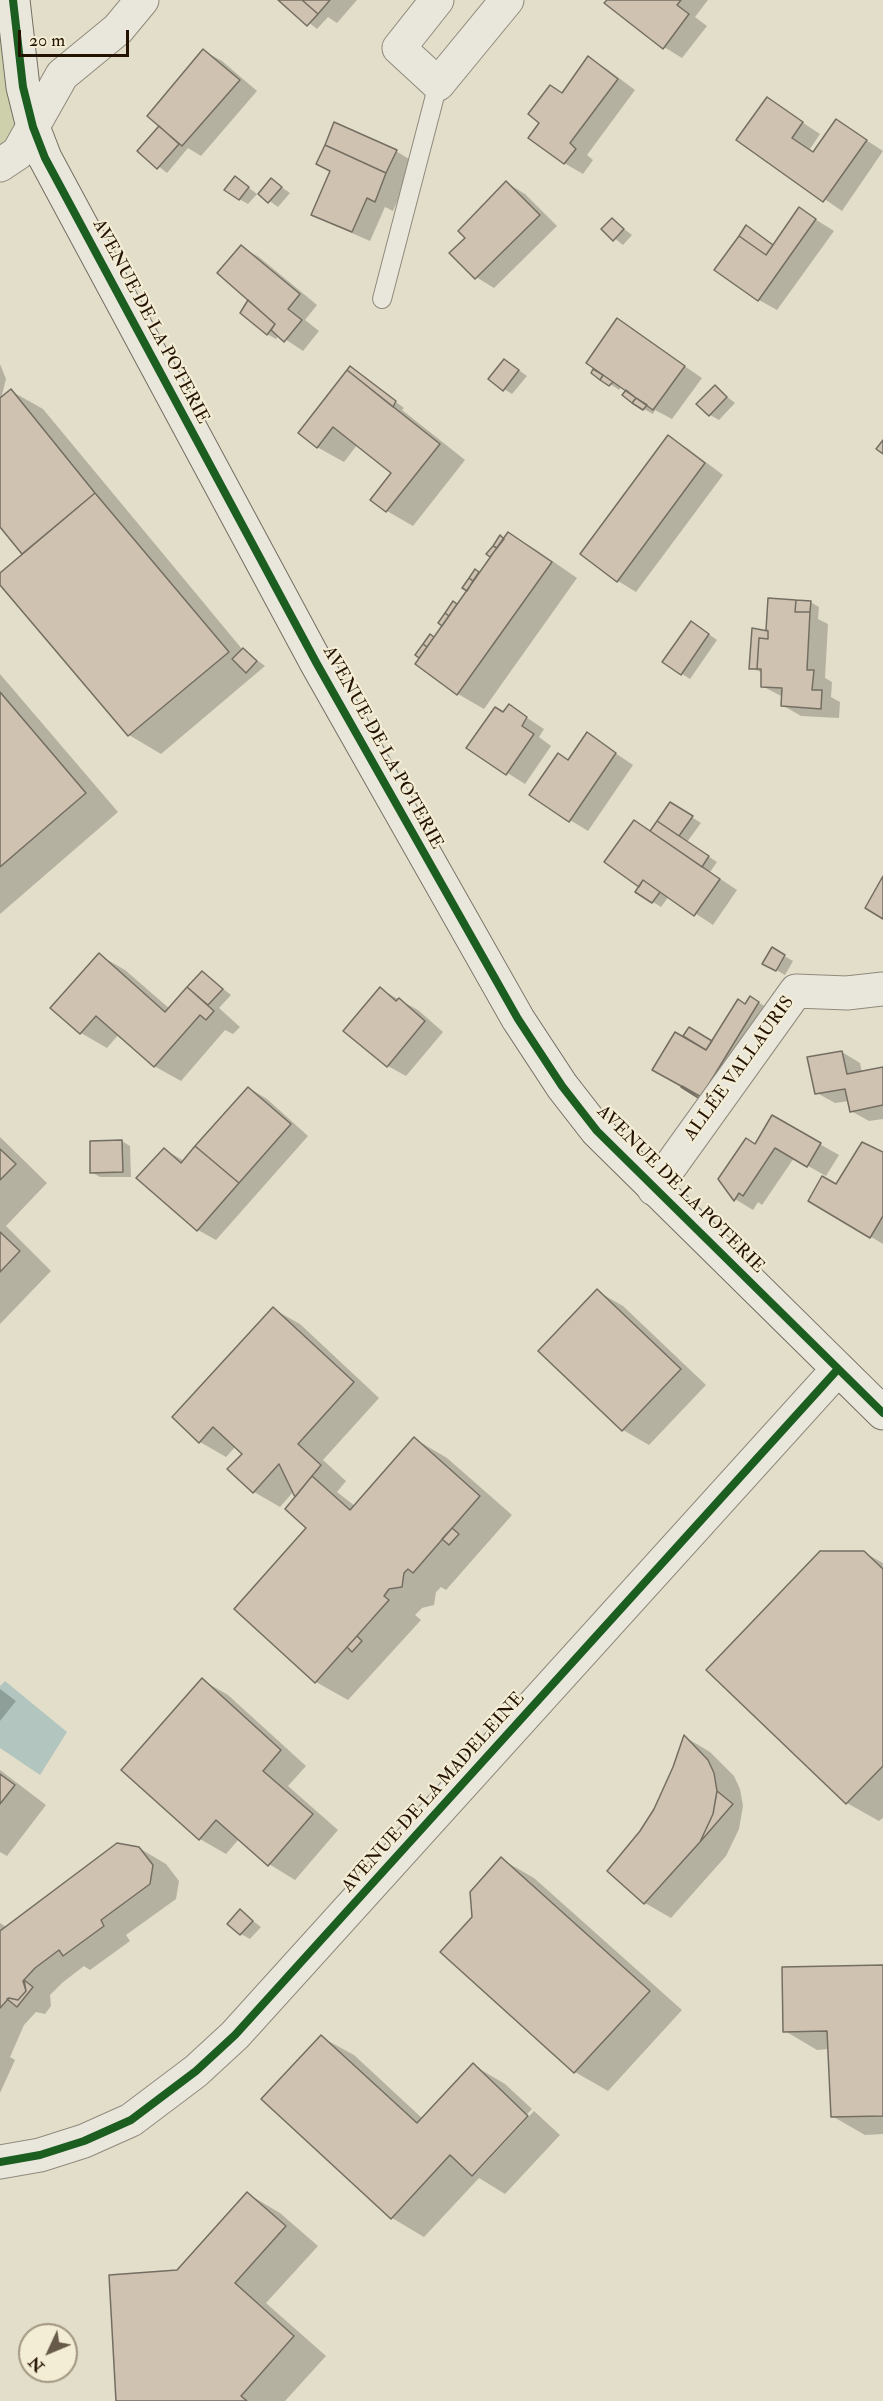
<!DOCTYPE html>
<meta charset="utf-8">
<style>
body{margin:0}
#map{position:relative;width:883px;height:2401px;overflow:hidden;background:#e3dec9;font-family:"IM FELL Double Pica",serif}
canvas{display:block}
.north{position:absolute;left:18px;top:2323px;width:60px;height:60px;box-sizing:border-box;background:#f4edd5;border:2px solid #a19681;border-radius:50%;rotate:226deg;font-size:16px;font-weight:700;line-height:24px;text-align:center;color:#241302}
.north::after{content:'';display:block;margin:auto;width:21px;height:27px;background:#675a48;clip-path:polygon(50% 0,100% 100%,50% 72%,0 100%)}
.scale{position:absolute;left:18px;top:30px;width:111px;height:27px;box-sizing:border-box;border:3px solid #241302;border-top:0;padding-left:8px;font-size:18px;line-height:21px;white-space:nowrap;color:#241302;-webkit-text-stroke:4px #f4edd5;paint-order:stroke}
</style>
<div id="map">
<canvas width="883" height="2401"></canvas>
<div class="north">N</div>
<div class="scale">20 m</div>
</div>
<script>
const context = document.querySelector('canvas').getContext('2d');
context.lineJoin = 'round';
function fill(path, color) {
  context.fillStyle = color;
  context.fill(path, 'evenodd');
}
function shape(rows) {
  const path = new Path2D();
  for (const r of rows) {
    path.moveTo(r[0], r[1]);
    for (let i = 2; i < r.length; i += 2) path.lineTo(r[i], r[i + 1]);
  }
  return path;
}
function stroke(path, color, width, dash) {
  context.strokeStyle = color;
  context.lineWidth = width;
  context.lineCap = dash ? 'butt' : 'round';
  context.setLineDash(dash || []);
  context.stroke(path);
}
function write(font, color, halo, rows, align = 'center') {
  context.font = font + ' "IM FELL Double Pica",serif';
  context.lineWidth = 4.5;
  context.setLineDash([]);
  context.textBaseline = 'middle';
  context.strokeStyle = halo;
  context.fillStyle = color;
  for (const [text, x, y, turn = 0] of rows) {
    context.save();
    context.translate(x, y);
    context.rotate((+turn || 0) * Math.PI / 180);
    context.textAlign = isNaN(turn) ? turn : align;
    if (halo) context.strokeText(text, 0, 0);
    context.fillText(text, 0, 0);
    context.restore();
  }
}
const green = shape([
 [0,0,33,127,0,165]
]);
const water = shape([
 [5,1681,67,1732,40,1775,0,1748,0,1686]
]);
const shadow = shape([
 [280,0,357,0,337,23,328,17,317,29],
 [608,0,708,0,695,17,707,26,682,58,664,47],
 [204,51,222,61,257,91,201,156,188,148,167,173,139,151,165,132],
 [589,58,607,69,635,90,587,155,593,160,583,174,564,163,563,94],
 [767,99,820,134,810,149,814,153,837,121,883,151,842,211,738,140],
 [396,151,414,162,393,211,385,207,370,241,331,224,313,214],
 [236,178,257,194,248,204,239,199],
 [271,180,290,193,278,207,260,194],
 [507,183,525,194,557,226,494,288,476,277],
 [799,209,834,231,777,310,759,300,774,246],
 [612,220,632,235,623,245,603,229],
 [241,247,259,257,317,305,305,320,319,331,303,351,279,335,276,339,267,334],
 [617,320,702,378,672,419,655,410,653,414,644,409,628,390,622,386,619,390,593,372,604,377,606,375],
 [0,364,6,379,1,399,11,391,43,409,242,649,265,666,161,754,129,735,0,582,0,575,25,554,0,525],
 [513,366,527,376,512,394,504,389],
 [350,368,404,408,402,410,465,460,413,526,387,511,393,473,357,445,344,462,317,447],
 [715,387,735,403,719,420,710,415],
 [668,437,687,448,723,475,636,592,618,581,582,554],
 [509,534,535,549,577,578,484,709,458,694,417,664,421,657,417,655,431,636,435,638,444,625,454,603,458,606,469,591,464,588,475,571,481,574,492,557,488,554],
 [810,602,819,607,818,619,828,624,825,678,832,682,831,697,840,702,839,718,801,716,782,705,783,697,762,686,763,673,751,668,774,633],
 [700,628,717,640,690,679,682,674],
 [0,674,118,812,0,914],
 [509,706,544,729,539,737,551,746,525,784,468,748],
 [587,734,633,765,588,831,570,820],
 [679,809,701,823,687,842,717,862,710,872,737,890,713,925,669,896,661,907,653,902,641,886,634,822,652,832],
 [772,949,793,961,785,975,764,963],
 [99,955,125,970,170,1009,202,972,231,995,219,1008,240,1027,233,1034,225,1030,181,1081,154,1066,119,1034,107,1048,81,1033],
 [380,989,418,1010,443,1032,406,1076,388,1066],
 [751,998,776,1013,720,1106,654,1069,702,1045,712,1043],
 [842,1052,860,1063,862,1073,883,1069,883,1119,869,1121,851,1111,849,1101,835,1103,817,1093],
 [249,1088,267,1099,308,1136,216,1240,198,1230,164,1149,184,1161],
 [772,1117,839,1155,826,1176,794,1158,762,1205,758,1202,753,1210,735,1199,720,1179,755,1146],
 [0,1137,47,1183,6,1226,51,1271,0,1324],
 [122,1141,130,1146,131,1177,100,1177,91,1172],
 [883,1155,883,1244,810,1200,837,1186],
 [597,1291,623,1306,706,1385,649,1445,623,1430],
 [273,1309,300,1324,379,1398,323,1460,346,1481,337,1492,355,1506,415,1439,447,1458,512,1515,446,1590,441,1587,436,1592,434,1605,422,1608,415,1615,421,1620,348,1700,316,1682,309,1528,297,1496,294,1491,280,1507,254,1492,244,1454,236,1446,226,1457,200,1442],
 [863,1552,883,1563,883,1818,879,1821,847,1803],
 [202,1680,228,1695,306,1766,288,1786,338,1830,295,1880,269,1864,239,1839,226,1854,200,1839],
 [0,1689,16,1701,0,1721],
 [685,1737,710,1752,734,1776,740,1789,743,1806,739,1829,726,1856,671,1918,645,1903,647,1822,661,1798],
 [0,1770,46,1805,7,1856,0,1852],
 [139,1848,166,1864,179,1881,176,1899,126,1935,130,1941,90,1970,84,1966,62,1983,50,1995,51,2006,45,2014,36,2012,24,2025,10,2057,15,2060,0,2093,0,1923,6,1927],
 [501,1859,534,1878,682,2010,608,2091,575,2072,442,1952,474,1918],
 [240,1911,261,1927,250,1939,241,1934],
 [883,1966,883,2134,865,2135,832,2116,829,2049,817,2050,785,2031],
 [321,2037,354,2055,423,2119,473,2065,505,2084,532,2109,473,2172,477,2172,534,2111,560,2135,505,2194,479,2178,424,2237,392,2218],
 [248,2194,280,2213,318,2246,266,2303,326,2356,285,2401,118,2401,178,2272]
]);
const building = shape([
 [278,0,302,0,318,14,307,26,278,0],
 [302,0,330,0,318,14,302,0],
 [607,0,681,0,677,5,689,14,663,49,604,3,607,0],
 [203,49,240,80,182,146,147,116,203,49],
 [588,56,618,79,570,143,576,149,564,164,528,138,539,123,528,114,550,85,562,93,588,56],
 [767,97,803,122,792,138,813,152,836,119,867,140,823,202,736,140,767,97],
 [334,122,397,150,386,173,325,145,334,122],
 [159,126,179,144,157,169,137,151,159,126],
 [325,145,386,173,375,202,367,198,352,232,311,215,330,171,316,164,325,145],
 [235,176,249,187,239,200,224,190,235,176],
 [271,178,282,187,268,203,258,194,271,178],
 [506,181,540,215,475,279,449,253,465,238,458,231,506,181],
 [799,207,816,219,758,301,714,270,739,236,766,255,799,207],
 [612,218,624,229,613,241,601,229,612,218],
 [746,225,773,245,766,255,739,236,746,225],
 [241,245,300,294,288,309,302,320,284,342,271,330,275,324,217,273,241,245],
 [248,300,275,324,267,335,240,313,248,300],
 [617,318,685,366,653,410,586,363,617,318],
 [504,359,519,370,503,391,488,379,504,359],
 [350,366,396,401,393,407,347,370,350,366],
 [593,369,603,375,600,380,591,373,593,369],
 [347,370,440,444,386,512,370,500,391,473,333,427,317,448,298,433,347,370],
 [603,375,613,382,609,386,600,380,603,375],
 [715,385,727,397,709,416,696,404,715,385],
 [11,389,95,493,22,554,0,527,0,398,11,389],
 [626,390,636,398,632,403,622,395,626,390],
 [636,398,647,405,643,410,632,403,636,398],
 [668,435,705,463,617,582,580,554,668,435],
 [883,440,883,454,876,449,883,440],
 [95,493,229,652,128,736,0,585,0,573,95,493],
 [508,532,552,562,457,695,415,664,508,532],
 [500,535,504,539,497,548,493,546,500,535],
 [493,546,497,548,490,557,486,554,493,546],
 [475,569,479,572,473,581,469,578,475,569],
 [469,578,473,581,467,591,462,588,469,578],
 [768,598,796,600,795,612,810,612,807,670,814,670,812,690,822,690,821,709,781,706,782,688,761,687,761,669,757,669,759,638,768,639,768,631,766,630,768,598],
 [796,600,811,601,810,612,795,612,796,600],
 [453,601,457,604,449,616,445,613,453,601],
 [445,613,449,616,442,626,438,623,445,613],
 [691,621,709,634,681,675,662,662,691,621],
 [752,628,768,631,768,639,759,638,757,669,749,669,752,628],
 [430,634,434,637,427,647,423,644,430,634],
 [423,644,427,647,419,658,415,655,423,644],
 [243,648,257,661,246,673,232,659,243,648],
 [0,692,86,793,0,867,0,692],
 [509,704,527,717,522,726,534,734,506,775,466,748,495,707,503,712,509,704],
 [587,732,616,753,569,822,529,795,558,753,568,760,587,732],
 [670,802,693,816,679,836,657,821,670,802],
 [634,820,720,879,694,916,643,880,639,887,604,862,634,820],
 [657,821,709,856,702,867,650,831,657,821],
 [883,876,883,919,865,908,883,876],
 [643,880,660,892,652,903,635,892,643,880],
 [772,947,785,955,776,971,762,964,772,947],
 [99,953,165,1012,187,987,214,1011,206,1020,200,1015,154,1067,96,1016,80,1034,50,1008,99,953],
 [202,971,223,989,208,1005,187,987,202,971],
 [380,987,396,1001,399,998,425,1021,387,1067,343,1031,380,987],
 [750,996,759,1002,701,1097,652,1070,675,1032,706,1050,738,999,745,1004,750,996],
 [689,1027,712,1041,706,1050,683,1036,689,1027],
 [842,1051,847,1074,883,1067,883,1105,850,1112,845,1089,815,1094,807,1057,842,1051],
 [682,1086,701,1097,700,1099,681,1087,682,1086],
 [248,1087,291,1124,239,1183,195,1146,248,1087],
 [772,1115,821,1143,807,1167,775,1148,743,1196,739,1193,734,1201,718,1179,746,1138,755,1144,772,1115],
 [122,1140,123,1172,90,1173,90,1141,122,1140],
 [862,1142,883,1152,883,1216,870,1238,808,1201,822,1176,836,1184,862,1142],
 [195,1146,239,1183,197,1231,136,1178,164,1148,181,1163,195,1146],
 [0,1149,16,1164,0,1180,0,1149],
 [0,1232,20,1251,0,1272,0,1232],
 [597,1289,681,1369,622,1431,538,1351,597,1289],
 [273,1307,354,1382,298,1444,321,1465,295,1497,279,1464,253,1493,227,1469,242,1454,213,1427,199,1443,172,1417,273,1307],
 [414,1437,480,1496,413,1573,408,1569,404,1573,402,1587,389,1589,384,1596,389,1600,315,1683,234,1609,306,1528,285,1509,312,1476,350,1510,414,1437],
 [452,1528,459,1534,449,1545,442,1539,452,1528],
 [820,1551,864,1551,883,1569,883,1766,846,1804,706,1670,820,1551],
 [357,1636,362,1641,352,1652,347,1647,357,1636],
 [202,1678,281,1750,263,1771,313,1814,268,1866,216,1820,199,1840,121,1770,202,1678],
 [684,1735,708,1760,714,1773,717,1791,713,1814,700,1842,644,1904,607,1871,640,1831,654,1809,673,1767,684,1735],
 [0,1774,15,1785,0,1804,0,1774],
 [717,1791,733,1804,700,1842,713,1814,717,1791],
 [117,1843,139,1847,153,1865,150,1884,101,1920,104,1926,63,1956,59,1950,35,1968,23,1981,26,1991,18,2000,9,1998,0,2008,0,1931,117,1843],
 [501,1857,650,1991,574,2073,440,1952,472,1917,470,1892,501,1857],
 [240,1909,253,1921,240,1935,227,1924,240,1909],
 [883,1965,883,2116,831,2117,827,2031,783,2032,782,1967,883,1965],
 [24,1980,33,1987,17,2007,7,1999,9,1998,18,2000,26,1991,24,1980],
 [321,2035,417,2123,473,2063,528,2116,472,2176,450,2155,391,2219,261,2099,321,2035],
 [247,2192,286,2226,235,2283,294,2336,241,2396,247,2401,116,2401,109,2275,177,2270,247,2192]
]);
const lane = shape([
 [382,299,438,84]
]);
const street = shape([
 [437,0,399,48,438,84,507,0],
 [0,165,18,153,62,75,118,29,142,0],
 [654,1189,796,991,847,993,883,989],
 [0,2162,40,2155,84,2141,131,2120,196,2071,235,2035,838,1369]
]);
const secondary = shape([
 [13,0,23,87,33,127,45,158,317,664,518,1019,562,1086,597,1131,883,1413]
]);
const cycleway = shape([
 [13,0,23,87,33,127,45,158,317,664,518,1019,562,1086,597,1131,883,1413],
 [0,2162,40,2155,84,2141,131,2120,196,2071,235,2035,838,1369]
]);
const streetNames = [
 ["AVENUE DE LA POTERIE",150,322,62],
 ["AVENUE DE LA POTERIE",382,748,61],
 ["ALLÉE VALLAURIS",740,1069,-54],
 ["AVENUE DE LA POTERIE",680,1190,45],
 ["AVENUE DE LA MADELEINE",434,1793,-48]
];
fill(green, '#cdd0aa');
fill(water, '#b2c6bf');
fill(shadow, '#0003');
fill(building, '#cfc2b0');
stroke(building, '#746e62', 1.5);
stroke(lane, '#8f8a7c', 20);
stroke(street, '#8f8a7c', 35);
stroke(secondary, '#746e62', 35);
stroke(lane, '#e9e6dc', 18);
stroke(street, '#e9e6dc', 33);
stroke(secondary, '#e9e6dc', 33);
stroke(cycleway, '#1b5e20', 8);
write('18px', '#241302', '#f4edd5', streetNames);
</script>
